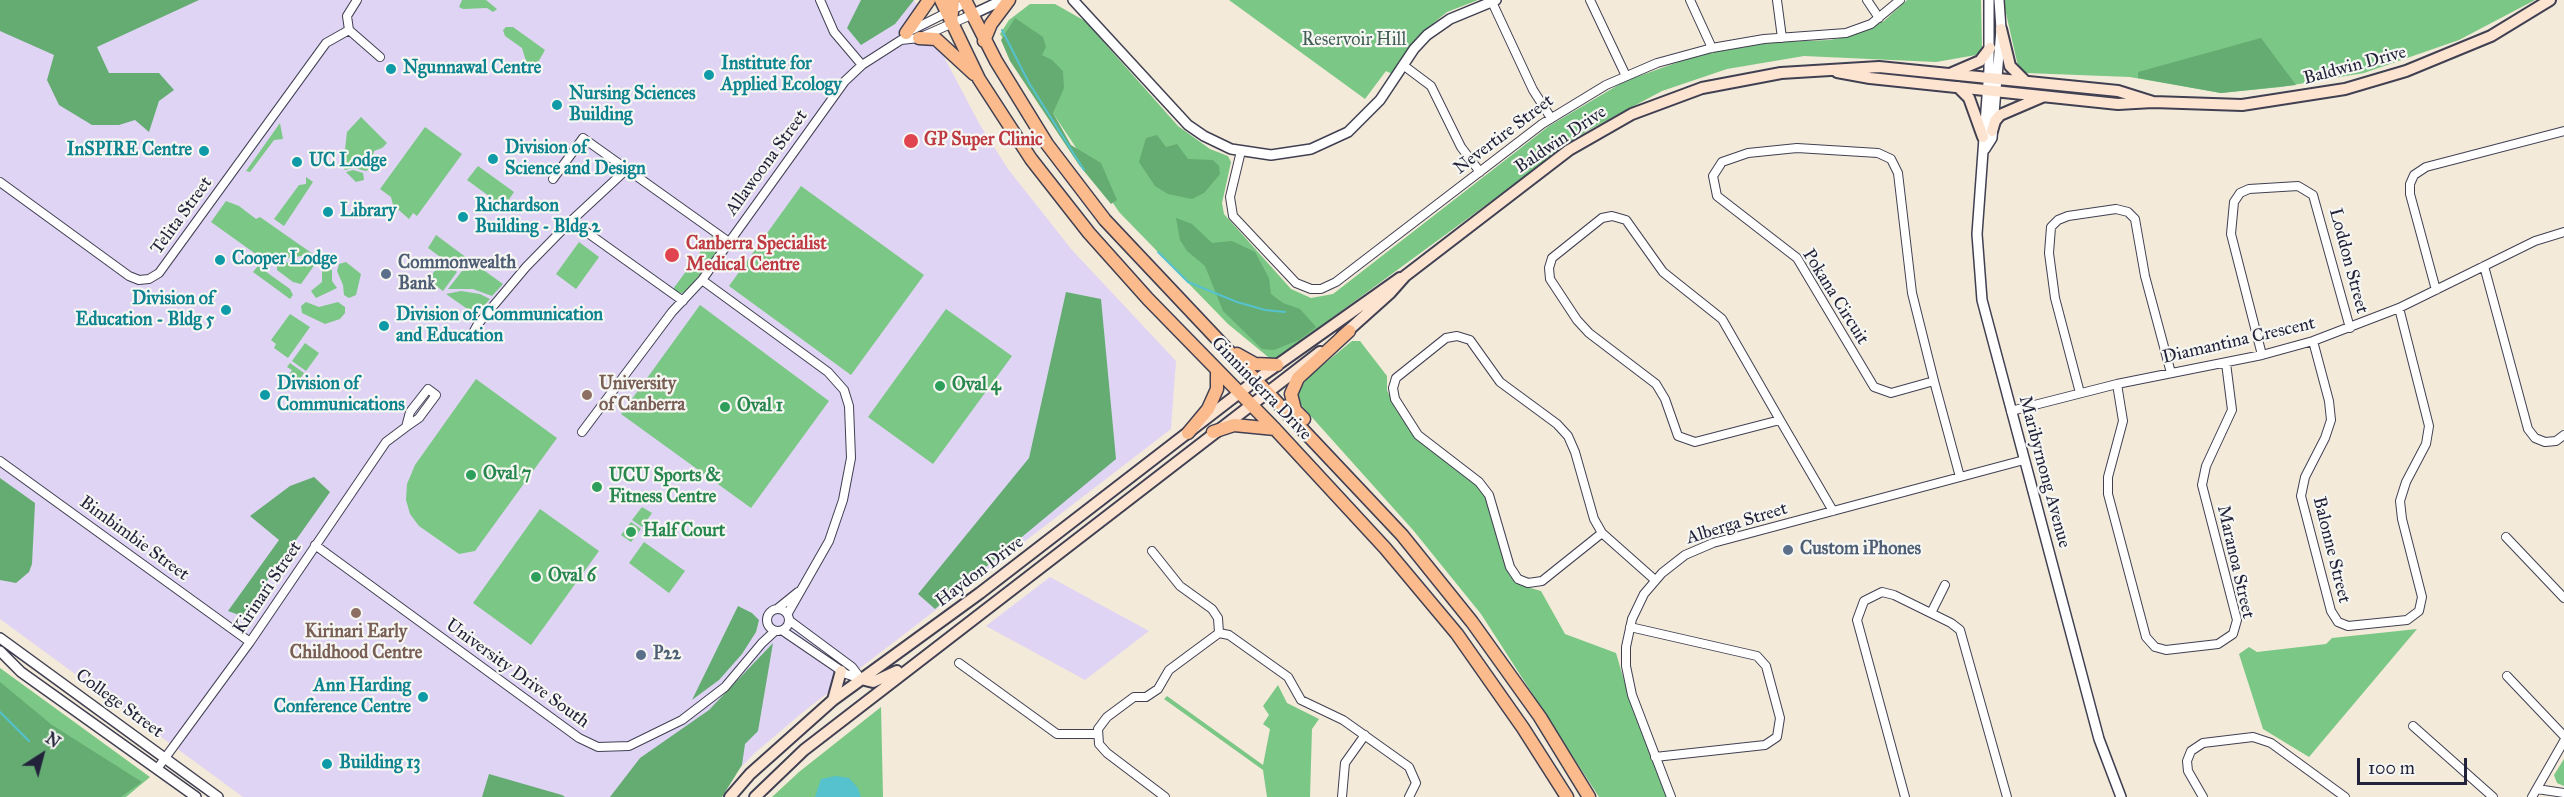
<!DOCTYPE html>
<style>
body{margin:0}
#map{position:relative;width:2564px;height:797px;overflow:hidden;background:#f3ead9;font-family:"IM FELL Great Primer",serif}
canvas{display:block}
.north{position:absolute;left:12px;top:725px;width:60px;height:60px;-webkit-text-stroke:4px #f6f6f2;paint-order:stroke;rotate:36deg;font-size:16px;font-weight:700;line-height:24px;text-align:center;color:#22223b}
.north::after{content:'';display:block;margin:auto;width:21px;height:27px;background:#22223b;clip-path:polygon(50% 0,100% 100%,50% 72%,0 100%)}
.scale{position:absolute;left:2357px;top:758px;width:110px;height:27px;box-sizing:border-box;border:3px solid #22223b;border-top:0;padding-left:8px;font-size:18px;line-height:21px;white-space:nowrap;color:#22223b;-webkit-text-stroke:4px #f6f6f2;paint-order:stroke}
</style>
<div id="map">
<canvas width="2564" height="797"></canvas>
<div class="north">N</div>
<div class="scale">100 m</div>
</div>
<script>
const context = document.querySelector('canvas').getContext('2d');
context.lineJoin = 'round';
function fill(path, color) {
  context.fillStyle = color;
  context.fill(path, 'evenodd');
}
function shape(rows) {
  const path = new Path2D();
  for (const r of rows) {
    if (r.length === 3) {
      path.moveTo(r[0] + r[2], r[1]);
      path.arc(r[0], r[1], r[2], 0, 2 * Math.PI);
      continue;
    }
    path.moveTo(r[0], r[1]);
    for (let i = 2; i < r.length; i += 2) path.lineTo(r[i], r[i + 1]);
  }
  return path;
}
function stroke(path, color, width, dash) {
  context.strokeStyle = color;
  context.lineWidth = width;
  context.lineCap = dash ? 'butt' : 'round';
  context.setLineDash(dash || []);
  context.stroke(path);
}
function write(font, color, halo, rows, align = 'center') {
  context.font = font + ' "IM FELL Great Primer",serif';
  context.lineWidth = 4.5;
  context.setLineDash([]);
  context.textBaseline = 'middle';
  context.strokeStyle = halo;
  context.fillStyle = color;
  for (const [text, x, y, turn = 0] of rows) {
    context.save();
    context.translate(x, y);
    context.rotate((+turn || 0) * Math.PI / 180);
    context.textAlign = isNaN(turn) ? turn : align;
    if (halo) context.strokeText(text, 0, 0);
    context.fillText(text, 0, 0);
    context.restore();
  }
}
const built = shape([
 [0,0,914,0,980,125,1008,169,1072,250,1176,361,1171,429,803,712,756,752,711,797,243,797,0,619],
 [1050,577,1070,588,1149,631,1085,680,986,626]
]);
const green = shape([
 [462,0,486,0,497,9,493,12,487,8,463,9,459,7],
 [1229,0,1478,0,1447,12,1425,30,1392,74,1386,71,1365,99],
 [1907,0,1981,0,1982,49,1976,55,1936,62,1804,56,1727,69,1662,91,1587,131,1273,361,1228,324,1119,212,1000,34,1009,20,1030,4,1055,4,1085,21,1178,126,1210,149,1228,156,1231,162,1222,203,1224,214,1291,289,1311,298,1333,294,1549,126,1625,81,1684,60,1728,48,1780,42,1830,40,1854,35,1884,21],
 [2003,0,2535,0,2459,40,2364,73,2281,87,2221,93,2130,77,2026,73,2018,66],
 [506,27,513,27,545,50,532,73,523,68,526,61,522,48,505,36,503,30],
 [361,117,387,143,382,148,374,151,372,159,375,165,366,171,354,168,345,170,343,167,347,132],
 [280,123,283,139,274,140,250,172,246,171],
 [425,127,462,154,417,216,413,213,409,219,393,205,391,197,380,189],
 [478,166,514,192,504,207,467,180],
 [353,170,363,173,364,180,356,182,346,172],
 [306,177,313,182,284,226,274,219,299,185,306,184],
 [801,186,924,275,851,375,729,286],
 [226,201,239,206,256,219,260,217,313,254,272,261,268,257,260,257,211,222],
 [436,235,467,258,458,270,428,248],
 [712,236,718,242,717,251,691,287,683,293,676,293,673,289],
 [579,242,599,257,576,289,556,274],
 [315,258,318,260,301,284,293,282,277,270,277,264],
 [442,261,457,272,443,291,428,280],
 [346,262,361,274,356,295,349,298,344,295,343,285,337,271,339,264],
 [258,266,290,289,293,295,290,299,253,272],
 [327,267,332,270,332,281,337,288,316,298,311,291,322,282,322,271],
 [482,269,503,284,492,296,473,289,448,289,462,271],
 [461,291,480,294,490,299,476,315,446,294],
 [306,302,319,307,338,302,345,307,345,313,340,319,325,324,302,313,301,306],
 [700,305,829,401,751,508,621,414],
 [946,309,1012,356,933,464,868,417],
 [290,314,310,327,288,358,274,348,276,344,271,340],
 [1352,341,1360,341,1387,376,1387,390,1396,410,1420,442,1478,486,1489,502,1510,576,1524,586,1541,591,1565,634,1616,653,1633,711,1668,797,1599,797,1481,614,1413,530,1300,404,1298,393,1307,378],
 [305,343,319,353,306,371,292,361],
 [290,363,304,373,298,382,289,375,292,370,287,367],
 [476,379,557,438,475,551,459,554,419,526,410,514,406,500,407,484,415,465],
 [642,507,652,513,642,527,632,520],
 [540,509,599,551,531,645,473,603],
 [631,522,641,529,631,542,621,535],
 [644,542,685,571,669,593,629,563],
 [2417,629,2309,757,2263,729,2239,654,2249,647,2257,652,2326,644,2332,638],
 [0,668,150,777,126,797,0,797],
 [1278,685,1287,703,1319,719,1312,729,1310,797,1267,797,1263,770,1164,699,1167,696,1263,765,1270,729,1263,724,1269,715,1263,706],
 [881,707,883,797,772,797,799,772],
 [2564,759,2564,786,2557,783,2554,775]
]);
const forest = shape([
 [0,0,199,0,97,47,109,73,159,73,174,90,159,101,149,132,135,120,119,125,92,125,59,105,47,80,54,55,0,31],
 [861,0,914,0,895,24,861,45,847,28],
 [1015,18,1043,37,1046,47,1042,55,1052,60,1063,71,1064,88,1053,113,1071,145,1101,163,1117,200,1111,204,1079,165,1010,61,1001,40],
 [2261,38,2296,85,2221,93,2138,78,2138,72],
 [1157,135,1166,147,1177,144,1188,159,1213,160,1219,166,1220,174,1204,193,1192,199,1168,194,1155,186,1139,162,1146,138],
 [1176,218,1192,224,1212,243,1232,241,1255,252,1269,278,1271,294,1283,303,1300,309,1316,327,1299,340,1274,350,1262,349,1223,311,1205,266,1187,251,1180,240],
 [1066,292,1101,299,1116,459,935,609,918,594,1029,458],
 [314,477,330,492,242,616,228,611,279,540,250,516,290,486],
 [0,478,35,503,32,564,29,572,16,583,0,580],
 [738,606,752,613,759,620,756,632,742,654,719,680,692,700],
 [773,643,758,731,745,744,742,765,722,797,610,797,640,758,709,710],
 [0,682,52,725,142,782,121,797,0,797],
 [489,774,562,795,565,797,482,797]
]);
const water = shape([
 [836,776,849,778,858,788,861,797,815,797,821,779]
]);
const stream = shape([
 [1002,30,1029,83,1084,170],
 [1158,252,1188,282,1237,302,1265,310,1285,312],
 [0,712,29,741]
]);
const minor = shape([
 [357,0,347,16,349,30,380,57],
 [820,0,834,32,862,65],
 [1590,0,1626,76],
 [1690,0,1712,48],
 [1777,0,1782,38],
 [1867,0,1879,18],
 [1492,2,1533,90,1551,118],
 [910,31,966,3],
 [1403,65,1431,86,1461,147,1480,172],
 [1241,151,1230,197,1233,216,1296,283,1311,289,1321,289,1336,282,1542,124,1606,85,1657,63,1712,48,1764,39,1846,33,1871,24,1900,0],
 [553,179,583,138,729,242],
 [0,182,129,276,139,280,149,279,159,273,326,43,349,30],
 [571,221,683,301],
 [2484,266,2528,429,2535,438,2545,442,2556,441,2564,435],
 [702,280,828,372,844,390,849,406,851,458,843,500,829,541,788,613],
 [2436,290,2410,194,2410,184,2414,175,2426,167,2564,131],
 [473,333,478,324,526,267,571,221,627,169],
 [2313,341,2329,401,2331,420,2325,438,2305,477,2301,496,2331,611,2338,622,2348,626,2407,620,2419,611,2422,597,2402,519,2400,501,2406,482,2426,444,2429,426,2399,308],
 [2262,355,2231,234,2234,202,2240,193,2249,189,2298,186,2313,195,2350,328],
 [1934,381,1912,293,1898,173,1891,159,1878,153,1797,148,1748,153,1722,162,1713,176,1717,196,1797,258,1874,387,1891,393,1934,381,1960,477],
 [2117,384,2123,421,2108,477,2108,494,2146,637,2155,647,2166,650,2218,644,2233,634,2237,620,2202,485,2206,466,2232,410,2226,363],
 [2080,393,2055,298,2049,253,2051,227,2058,220,2068,216,2116,209,2128,212,2135,219,2145,276,2171,373],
 [2011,411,2117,384,2262,355,2313,341,2399,308,2535,241,2564,232],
 [1780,420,1722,319,1663,272,1626,220,1612,216,1602,218,1552,258,1549,268,1550,279,1577,320,1589,333,1656,384,1665,399,1678,436,1695,442,1780,420,1833,511],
 [582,432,672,312,702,280,845,81,862,65,901,40,919,38,971,15],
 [0,461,250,642],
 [1602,533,1594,519,1575,452,1568,436,1557,424,1500,382,1470,340,1457,336,1446,338,1396,378,1393,388,1395,399,1418,435,1479,482,1489,495,1510,567,1518,579,1528,583,1542,581,1602,533,1655,580],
 [2506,537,2564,598],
 [315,545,579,738,598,747,629,746,682,720,725,687,762,643,775,631],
 [1152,551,1180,586,1212,609,1218,618,1219,633],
 [778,620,11],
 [777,609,798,592],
 [1931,613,1945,585],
 [790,621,852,667,861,679],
 [1630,627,1757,656,1766,666,1780,718,1777,737,1765,745,1655,757],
 [783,631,846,674,861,679],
 [959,663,1057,734,1097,734],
 [2507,676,2564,736],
 [2413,726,2493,797],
 [157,769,250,642,386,442,406,427,419,418,436,395,428,389,410,412,406,427],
 [2537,789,2564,793],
 [1165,797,1107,753,1099,744,1098,729,1107,717,1134,697,1146,697,1158,689,1169,670,1219,633,1229,635,1288,677,1301,700,1343,720,1409,767,1416,783,1409,797],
 [1342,797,1345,763,1365,735],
 [1671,797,1632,695,1626,666,1626,647,1632,619,1644,594,1662,573,1685,555,1713,543,2024,460],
 [1905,797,1857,620,1864,601,1882,592,1894,595,1951,623,1960,630,2007,797],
 [2203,797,2188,771,2187,761,2191,751,2203,743,2253,737,2271,743,2345,797],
 [2532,797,2564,741]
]);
const tertiary = shape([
 [1073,0,1188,125,1204,136,1231,149,1271,155,1311,149,1348,132,1380,100,1414,49,1427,35,1450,19,1496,0],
 [1989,0,1989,69,1977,234,1982,300,2099,739,2121,797],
 [971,15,1003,0],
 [1985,149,1992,138,2001,29,1999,0],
 [0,638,218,797],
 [0,651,21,672,196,797]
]);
const secondary = shape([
 [2001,29,2010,66,2025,81],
 [1837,72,1870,78,2118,104,2153,102,2242,105,2345,89,2406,71,2491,36,2550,0],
 [1952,73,1980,61,1990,48],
 [1958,87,1969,98,1983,137],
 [1992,131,1995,121,2000,115,2042,97],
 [1342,336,1390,293,1405,276,1569,150,1632,114,1702,88,1781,73,1879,67,2118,91,2153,102],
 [861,679,873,682,897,671],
 [833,700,841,671],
 [730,797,750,774,833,700,980,593,1256,380,1400,278],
 [755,797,804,750,1320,352]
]);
const primary = shape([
 [941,0,979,79,1003,116,1031,159,1089,233,1148,299,1275,429,1385,548,1457,634,1523,728,1567,797],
 [965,0,996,61,1047,144,1105,220,1402,535,1472,622,1540,717,1589,797],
 [951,23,953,0],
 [906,33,929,0],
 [919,38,936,39,974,74],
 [984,41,991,24,1009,0],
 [1237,354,1255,364,1277,365],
 [1304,419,1295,410,1291,394,1298,378,1349,331],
 [1213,432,1234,425,1275,429],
 [1188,433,1208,409,1217,389,1217,370]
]);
const markers = [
 [391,69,6,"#0f9aa8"],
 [709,75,6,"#0f9aa8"],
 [557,105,6,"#0f9aa8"],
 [911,141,8,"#e0444e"],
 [204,151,6,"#0f9aa8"],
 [493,159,6,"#0f9aa8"],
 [297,162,6,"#0f9aa8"],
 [328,212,6,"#0f9aa8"],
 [463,217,6,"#0f9aa8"],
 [672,255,8,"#e0444e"],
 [220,260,6,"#0f9aa8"],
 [386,274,6,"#5c6f8a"],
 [226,310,6,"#0f9aa8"],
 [384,326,6,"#0f9aa8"],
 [940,386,6,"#2e9e5b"],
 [265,395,6,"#0f9aa8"],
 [587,395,6,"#8d6e63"],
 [725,407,6,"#2e9e5b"],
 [471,475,6,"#2e9e5b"],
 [597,487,6,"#2e9e5b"],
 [631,532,6,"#2e9e5b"],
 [1788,550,6,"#5c6f8a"],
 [536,577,6,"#2e9e5b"],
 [356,613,6,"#8d6e63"],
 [641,655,6,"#5c6f8a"],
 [423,697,6,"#0f9aa8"],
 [327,764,6,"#0f9aa8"]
];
const parkNames = [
 ["Reservoir Hill",1354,41]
];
const cultureNames = [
 ["Institute for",721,65],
 ["Applied Ecology",721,86],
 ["Ngunnawal Centre",403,69],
 ["Nursing Sciences",569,95],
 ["Building",569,116],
 ["Division of",505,149],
 ["Science and Design",505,170],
 ["InSPIRE Centre",192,151,"right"],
 ["UC Lodge",309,162],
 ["Richardson",475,207],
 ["Building - Bldg 2",475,228],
 ["Library",340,212],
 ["Cooper Lodge",232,260],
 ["Division of",214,300,"right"],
 ["Education - Bldg 5",214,321,"right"],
 ["Division of Communication",396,316],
 ["and Education",396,337],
 ["Division of",277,385],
 ["Communications",277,406],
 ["Ann Harding",411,687,"right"],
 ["Conference Centre",411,708,"right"],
 ["Building 13",339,764]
];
const streetNames = [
 ["Baldwin Drive",2355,66,-15],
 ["Nevertire Street",1504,135,-37],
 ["Baldwin Drive",1561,140,-34],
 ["Allawoona Street",767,163,-54],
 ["Telita Street",182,216,-54],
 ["Loddon Street",2348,261,75],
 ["Pokana Circuit",1835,297,58],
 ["Diamantina Crescent",2239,341,-13],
 ["Ginninderra Drive",1261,389,46],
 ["Maribyrnong Avenue",2044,472,75],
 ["Alberga Street",1737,524,-17],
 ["Bimbimbie Street",134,539,36],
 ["Balonne Street",2331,550,76],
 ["Maranoa Street",2235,562,77],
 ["Haydon Drive",980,572,-37],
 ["Kirinari Street",268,588,-56],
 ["University Drive South",517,674,36],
 ["College Street",119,704,36]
];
const healthNames = [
 ["GP Super Clinic",924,141],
 ["Canberra Specialist",686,245],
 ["Medical Centre",686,266]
];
const serviceNames = [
 ["Commonwealth",398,264],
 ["Bank",398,285],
 ["Custom iPhones",1800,550],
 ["P22",653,655]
];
const educationNames = [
 ["University",599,385],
 ["of Canberra",599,406],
 ["Kirinari Early",356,633,"center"],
 ["Childhood Centre",356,654,"center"]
];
const leisureNames = [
 ["Oval 4",952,386],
 ["Oval 1",737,407],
 ["Oval 7",483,475],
 ["UCU Sports &",609,477],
 ["Fitness Centre",609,498],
 ["Half Court",643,532],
 ["Oval 6",548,577]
];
fill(built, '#e0d4f4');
fill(green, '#7bc785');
fill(forest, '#64ac72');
fill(water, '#56c2ce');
stroke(stream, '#56c2ce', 2);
stroke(minor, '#414053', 10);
stroke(tertiary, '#414053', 12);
stroke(secondary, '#414053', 14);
stroke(primary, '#414053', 15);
stroke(minor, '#fff', 8);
stroke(tertiary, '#fff', 9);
stroke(secondary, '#fde4d1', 10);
stroke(primary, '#fbbb8c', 12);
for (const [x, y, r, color] of markers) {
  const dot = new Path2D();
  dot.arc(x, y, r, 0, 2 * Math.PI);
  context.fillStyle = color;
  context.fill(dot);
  stroke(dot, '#f6f6f2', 2);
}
write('18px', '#415c55', '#f6f6f2', parkNames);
write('bold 18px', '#0d838f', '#f6f6f2', cultureNames, 'left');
write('18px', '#22223b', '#f6f6f2', streetNames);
write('bold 18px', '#be3a42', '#f6f6f2', healthNames, 'left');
write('bold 18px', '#4e5e75', '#f6f6f2', serviceNames, 'left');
write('bold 18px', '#785e54', '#f6f6f2', educationNames, 'left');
write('bold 18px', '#27864d', '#f6f6f2', leisureNames, 'left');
</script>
